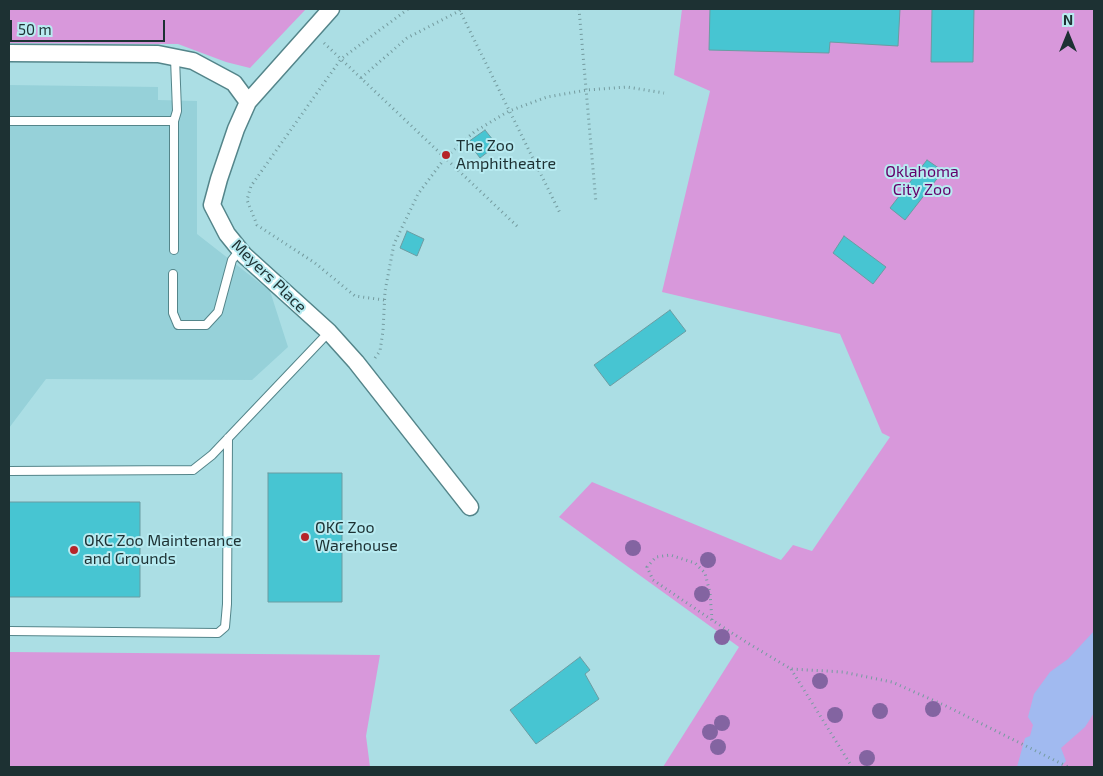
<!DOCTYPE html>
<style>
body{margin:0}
#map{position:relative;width:1103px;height:776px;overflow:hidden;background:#abdee4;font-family:"Exo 2",sans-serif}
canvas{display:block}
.frame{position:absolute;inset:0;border:10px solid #1d3133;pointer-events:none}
.north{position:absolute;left:1043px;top:10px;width:50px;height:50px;-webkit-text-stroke:4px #b8ebf1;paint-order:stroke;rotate:0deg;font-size:14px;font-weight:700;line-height:20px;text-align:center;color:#1d3133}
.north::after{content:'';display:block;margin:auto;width:18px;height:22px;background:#1d3133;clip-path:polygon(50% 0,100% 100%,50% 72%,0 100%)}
.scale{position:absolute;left:10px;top:20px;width:155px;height:22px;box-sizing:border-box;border:2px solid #1d3133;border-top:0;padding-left:6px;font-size:15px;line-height:18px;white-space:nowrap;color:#1d3133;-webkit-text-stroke:4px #b8ebf1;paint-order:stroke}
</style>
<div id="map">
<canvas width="1103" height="776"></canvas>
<div class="frame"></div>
<div class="north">N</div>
<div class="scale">50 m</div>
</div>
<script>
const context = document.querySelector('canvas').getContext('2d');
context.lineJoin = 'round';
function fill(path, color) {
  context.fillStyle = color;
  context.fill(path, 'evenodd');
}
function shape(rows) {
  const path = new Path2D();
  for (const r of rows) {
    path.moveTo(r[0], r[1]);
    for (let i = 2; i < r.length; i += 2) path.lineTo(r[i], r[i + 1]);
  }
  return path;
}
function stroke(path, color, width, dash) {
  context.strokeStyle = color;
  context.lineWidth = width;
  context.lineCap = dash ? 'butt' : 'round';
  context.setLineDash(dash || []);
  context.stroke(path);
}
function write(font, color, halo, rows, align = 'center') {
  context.font = font + ' "Exo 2",sans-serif';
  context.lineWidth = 4;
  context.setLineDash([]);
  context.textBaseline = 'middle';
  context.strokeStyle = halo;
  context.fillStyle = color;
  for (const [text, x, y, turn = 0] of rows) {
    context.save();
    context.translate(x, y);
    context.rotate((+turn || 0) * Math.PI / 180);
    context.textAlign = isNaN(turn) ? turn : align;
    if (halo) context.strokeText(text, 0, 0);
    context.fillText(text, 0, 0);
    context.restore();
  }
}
const built = shape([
 [9,85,158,87,158,100,197,101,197,234,270,291,288,347,252,380,46,379,9,428]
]);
const green = shape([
 [9,9,306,9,250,68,226,62,178,44,9,43],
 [682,9,1094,9,1094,767,663,767,739,647,559,517,592,482,781,560,793,545,812,551,890,437,882,433,840,334,662,292,710,91,674,75],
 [9,652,380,655,366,736,370,767,9,767]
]);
const water = shape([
 [1094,631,1094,713,1085,727,1061,748,1066,761,1061,767,1017,767,1025,738,1030,736,1033,725,1028,717,1034,694,1050,672,1068,659]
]);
const building = shape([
 [710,9,900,9,898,46,830,42,829,53,709,50,710,9],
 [932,9,974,9,973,62,931,62,932,9],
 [485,130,497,145,480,158,468,142,485,130],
 [927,160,943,171,905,220,890,208,927,160],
 [407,231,424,239,417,256,400,248,407,231],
 [844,236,886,267,873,284,833,253,844,236],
 [670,310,686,331,610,386,594,365,670,310],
 [268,473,342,473,342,602,268,602,268,473],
 [9,502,140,502,140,597,9,597,9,502],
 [580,657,590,670,585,674,599,699,536,744,510,710,580,657]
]);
const path = shape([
 [459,9,560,213],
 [579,9,596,203],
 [324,43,518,227],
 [361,78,407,38,463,9],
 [384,300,355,296,315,263,257,225,247,200,251,186,341,59,408,9],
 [375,358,380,351,383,331,385,291,394,244,418,194,445,158,474,132,509,111,547,97,587,90,627,87,664,93],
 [712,620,710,593,705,573,695,563,670,555,656,557,647,567,653,580,712,620,746,642,791,669,843,672,892,682,946,706,1068,767],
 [791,669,852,767]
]);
const service = shape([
 [9,121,174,121,177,111,175,58],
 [174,121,174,250],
 [173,274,173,313,178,325,206,325,218,312,232,260,240,250],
 [9,471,193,470,212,455,329,332],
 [9,631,218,633,225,627,227,604,228,438]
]);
const minor = shape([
 [9,53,158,54,193,61,234,83,248,102,236,129,219,179,212,205,227,234,244,255,329,332,356,362,470,507],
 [248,102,331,9]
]);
const trees = [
 [633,548],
 [708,560],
 [702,594],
 [722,637],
 [820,681],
 [933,709],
 [880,711],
 [835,715],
 [722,723],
 [710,732],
 [718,747],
 [867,758]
];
const markers = [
 [446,155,5,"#b52529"],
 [305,537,5,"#b52529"],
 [74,550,5,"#b52529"]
];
const poiNames = [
 ["The Zoo",456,146],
 ["Amphitheatre",456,164],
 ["OKC Zoo",315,528],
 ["Warehouse",315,546],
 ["OKC Zoo Maintenance",84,541],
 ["and Grounds",84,559]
];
const parkNames = [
 ["Oklahoma",922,172],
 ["City Zoo",922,190]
];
const streetNames = [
 ["Meyers Place",269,276,44]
];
fill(built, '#96d1d9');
fill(green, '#d898db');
fill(water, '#a1baf0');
fill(building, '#47c5d2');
stroke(building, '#6b9ca2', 1);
stroke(service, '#54858a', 10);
stroke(minor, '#54858a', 19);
stroke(path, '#749b9f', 3, [1, 4]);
stroke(service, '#fff', 8);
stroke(minor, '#fff', 16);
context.fillStyle = '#8364a1';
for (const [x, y] of trees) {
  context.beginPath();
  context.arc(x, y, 8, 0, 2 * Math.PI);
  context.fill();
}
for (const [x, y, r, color] of markers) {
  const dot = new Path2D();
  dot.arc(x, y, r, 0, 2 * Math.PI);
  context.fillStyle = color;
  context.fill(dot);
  stroke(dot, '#b8ebf1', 2);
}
write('16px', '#1d3133', '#b8ebf1', poiNames, 'left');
write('16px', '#63006a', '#b8ebf1', parkNames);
write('16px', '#1d3133', '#b8ebf1', streetNames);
</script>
